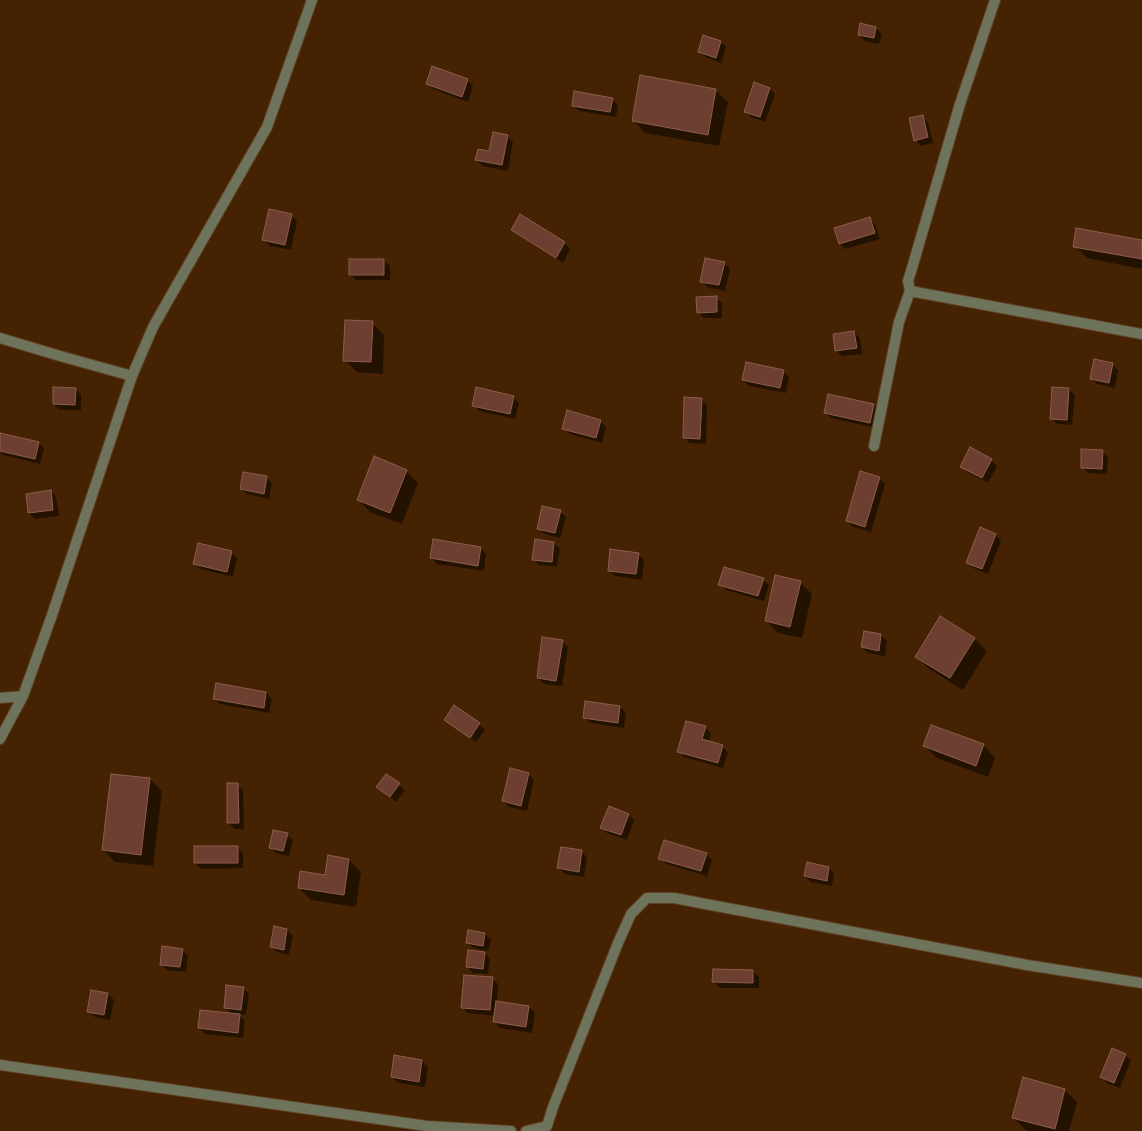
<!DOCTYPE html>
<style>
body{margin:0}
canvas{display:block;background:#442202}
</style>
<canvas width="1142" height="1131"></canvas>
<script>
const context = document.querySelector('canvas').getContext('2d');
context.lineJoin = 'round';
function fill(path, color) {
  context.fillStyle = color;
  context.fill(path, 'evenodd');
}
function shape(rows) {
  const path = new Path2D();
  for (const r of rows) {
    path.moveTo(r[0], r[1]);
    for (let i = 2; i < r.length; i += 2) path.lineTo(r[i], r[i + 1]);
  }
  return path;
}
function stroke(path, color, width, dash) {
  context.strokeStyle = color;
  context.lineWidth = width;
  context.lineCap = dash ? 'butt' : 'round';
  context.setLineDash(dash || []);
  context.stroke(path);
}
const shadow = shape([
 [861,25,876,28,882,34,879,44,865,41,859,35],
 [721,42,726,47,721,63,705,57,699,51],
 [467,80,473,86,468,102,433,89,427,83],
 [770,89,775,94,765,122,751,117,745,111],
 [715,90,728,102,719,146,645,133,633,120],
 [612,99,618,105,616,117,579,111,573,106],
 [922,116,928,122,933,143,921,146,915,140],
 [507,136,513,142,508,171,483,166,477,160,490,152],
 [291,215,297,221,291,250,270,246,264,240],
 [521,216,565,243,570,249,563,263,518,235,512,229],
 [870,219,875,224,880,239,845,249,840,244],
 [1142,242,1142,269,1087,258,1075,246],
 [384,260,390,266,390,280,356,280,350,275],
 [724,263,730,269,725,291,707,287,702,281],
 [716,298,722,303,722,318,704,318,699,313],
 [372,323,384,335,383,374,357,372,345,360],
 [854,332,860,338,862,354,842,356,836,350],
 [1112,364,1118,370,1115,388,1097,384,1091,378],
 [783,371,789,377,786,393,749,386,743,380],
 [76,389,81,395,81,410,60,410,54,404],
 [1069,389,1075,395,1072,425,1057,424,1051,418],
 [513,397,519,403,515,419,479,411,474,405],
 [701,399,707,405,706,444,690,443,684,438],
 [874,405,879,411,876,428,831,418,825,412],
 [600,421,606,427,602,443,570,434,564,429],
 [0,439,39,443,44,449,40,464,3,455,0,452],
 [1102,451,1108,457,1107,474,1088,473,1082,467],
 [991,460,997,466,988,483,967,472,961,467],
 [406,471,418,483,402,524,370,512,358,500],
 [266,477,272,483,269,499,247,494,241,489],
 [880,479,885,484,871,532,853,527,847,521],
 [51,491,56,497,59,516,35,519,29,513],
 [560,511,566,517,560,538,544,534,538,528],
 [996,535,1001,541,988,574,973,568,968,562],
 [554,543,560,549,557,567,539,565,533,559],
 [481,548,486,554,484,571,437,564,431,558],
 [231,552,237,558,233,577,200,569,194,563],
 [638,554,644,560,642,580,615,576,609,571],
 [763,580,769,585,764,601,726,590,720,584],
 [800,582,812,594,802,638,778,633,766,621],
 [941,618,975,639,987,651,963,690,929,669,917,657],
 [881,635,887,641,885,656,868,653,862,647],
 [562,641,568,647,562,686,544,684,538,678],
 [266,693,272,699,269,713,220,704,214,698],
 [586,702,620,707,626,713,624,728,590,723,584,717],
 [479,724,485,730,476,742,452,725],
 [705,727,711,733,709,742,722,746,728,752,723,768,684,757,679,751],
 [983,745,995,758,988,777,937,758,925,746],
 [529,774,534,780,527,811,509,807,503,801],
 [112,775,150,779,162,791,153,866,115,862,103,850],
 [386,775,405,790,396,802,378,787],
 [237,785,243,790,244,829,235,829,229,823],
 [629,815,634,820,627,840,607,833,601,827],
 [287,834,293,840,289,856,276,853,271,848],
 [237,847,243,853,243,868,201,869,195,863],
 [581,851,587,857,584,877,565,874,559,868],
 [706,854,712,860,707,876,666,864,660,858],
 [349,860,361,872,356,907,311,900,299,888,326,876],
 [829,868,834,874,832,886,811,882,805,876],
 [287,930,293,936,289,955,277,952,271,947],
 [485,934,491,940,488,951,473,948,467,942],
 [182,950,188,956,186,972,167,970,161,965],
 [485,953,490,959,488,974,473,973,467,967],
 [753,971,759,977,759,988,720,988,714,982],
 [492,978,498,984,497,1002,529,1007,535,1013,532,1033,500,1028,494,1022,495,1016,468,1013,462,1007],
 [243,988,249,994,246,1015,238,1014,245,1021,243,1038,205,1034,200,1028,232,1015,225,1007],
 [108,994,114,1000,110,1020,95,1017,89,1011],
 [1125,1055,1131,1060,1120,1088,1107,1083,1102,1077],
 [395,1057,422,1061,428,1067,425,1087,398,1083,392,1077],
 [1024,1079,1065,1090,1077,1102,1069,1131,1029,1131,1026,1130,1014,1118]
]);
const building = shape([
 [860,23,876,27,874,38,858,35,860,23],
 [703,35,721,41,716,58,698,52,703,35],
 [432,66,468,79,462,97,426,84,432,66],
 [640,75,716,89,708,135,632,121,640,75],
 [754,82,770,88,760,117,744,112,754,82],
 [574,91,613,98,610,112,572,106,574,91],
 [923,115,928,137,914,141,909,118,923,115],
 [493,132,508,135,502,165,475,160,478,149,489,151,493,132],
 [269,209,292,214,285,245,262,240,269,209],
 [520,214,565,242,556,258,511,230,520,214],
 [870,217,875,233,839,244,834,228,870,217],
 [1076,228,1142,240,1142,259,1073,247,1076,228],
 [705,258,725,262,719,285,700,282,705,258],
 [349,259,384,259,384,275,349,275,349,259],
 [717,296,717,312,697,313,696,297,717,296],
 [345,320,373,321,371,362,343,361,345,320],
 [854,331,857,348,835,351,833,334,854,331],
 [1094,359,1113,363,1109,383,1090,379,1094,359],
 [746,362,784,370,780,388,742,380,746,362],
 [53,387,76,388,75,405,53,404,53,387],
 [476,387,514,396,510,414,472,406,476,387],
 [1052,387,1069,388,1067,420,1050,419,1052,387],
 [828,394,874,404,870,423,824,413,828,394],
 [684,397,702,398,700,439,683,438,684,397],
 [567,410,601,420,596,438,562,429,567,410],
 [0,433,39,442,35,459,0,451,0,433],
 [970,447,992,459,982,478,960,467,970,447],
 [1081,449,1103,450,1102,469,1081,468,1081,449],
 [374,456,407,470,390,513,357,500,374,456],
 [860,471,880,477,865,527,846,521,860,471],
 [243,472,267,476,264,494,240,489,243,472],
 [51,490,53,510,28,513,26,494,51,490],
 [542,506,561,510,555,533,537,529,542,506],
 [980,527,996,534,982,569,966,563,980,527],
 [433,539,481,547,478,566,430,558,433,539],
 [535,539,554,542,552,562,532,560,535,539],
 [198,543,232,551,227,572,193,564,198,543],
 [610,549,639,553,636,574,608,571,610,549],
 [724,567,764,578,758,596,718,585,724,567],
 [775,575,801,581,790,627,765,621,775,575],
 [940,616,975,638,950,678,915,657,940,616],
 [864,631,881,634,879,651,861,647,864,631],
 [542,637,563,640,556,681,537,678,542,637],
 [216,683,266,692,264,708,213,699,216,683],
 [585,701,620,706,618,723,583,718,585,701],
 [454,705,480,723,470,738,444,720,454,705],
 [686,721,706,726,702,739,723,745,718,763,677,752,686,721],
 [931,725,984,744,976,766,923,746,931,725],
 [510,768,529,773,521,806,502,801,510,768],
 [111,774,150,778,141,855,102,850,111,774],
 [386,774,400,783,390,797,376,787,386,774],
 [227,783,238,783,239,823,227,823,227,783],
 [609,806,629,814,621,835,600,828,609,806],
 [273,830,288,833,283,851,269,848,273,830],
 [664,840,707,853,701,871,658,859,664,840],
 [194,846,238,846,238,863,194,863,194,846],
 [561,847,582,850,579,872,557,868,561,847],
 [328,855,349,859,344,895,298,888,300,871,325,875,328,855],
 [807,862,829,867,827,881,804,876,807,862],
 [274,926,287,929,284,950,270,947,274,926],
 [468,930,485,933,483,946,466,943,468,930],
 [162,946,183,949,180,967,160,965,162,946],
 [468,950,485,952,483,969,466,967,468,950],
 [713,969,753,970,753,983,712,982,713,969],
 [464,975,493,977,490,1010,461,1008,464,975],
 [226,985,244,987,241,1010,224,1008,226,985],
 [91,990,108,993,104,1015,87,1012,91,990],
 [496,1001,529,1006,526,1027,493,1022,496,1001],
 [200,1010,240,1014,238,1033,198,1028,200,1010],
 [1112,1048,1126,1054,1114,1083,1100,1077,1112,1048],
 [394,1055,422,1060,419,1082,391,1077,394,1055],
 [1023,1077,1065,1089,1055,1129,1012,1118,1023,1077]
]);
const minor = shape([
 [995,0,960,104,912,268,908,281,910,291,1142,334],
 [0,338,60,356,132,376],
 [874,446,899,322,910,291],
 [0,698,23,696],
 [0,739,23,696,51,618,132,376,153,327,267,127,312,0],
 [0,1065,427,1126,511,1131],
 [526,1131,547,1126,553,1107,618,943,631,914,647,898,674,898,1027,965,1142,983]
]);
fill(shadow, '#0007');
fill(building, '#6c3f30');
stroke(building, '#8d5d4d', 1);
stroke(minor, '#5f3f22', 12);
stroke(minor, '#6e735b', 10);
</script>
